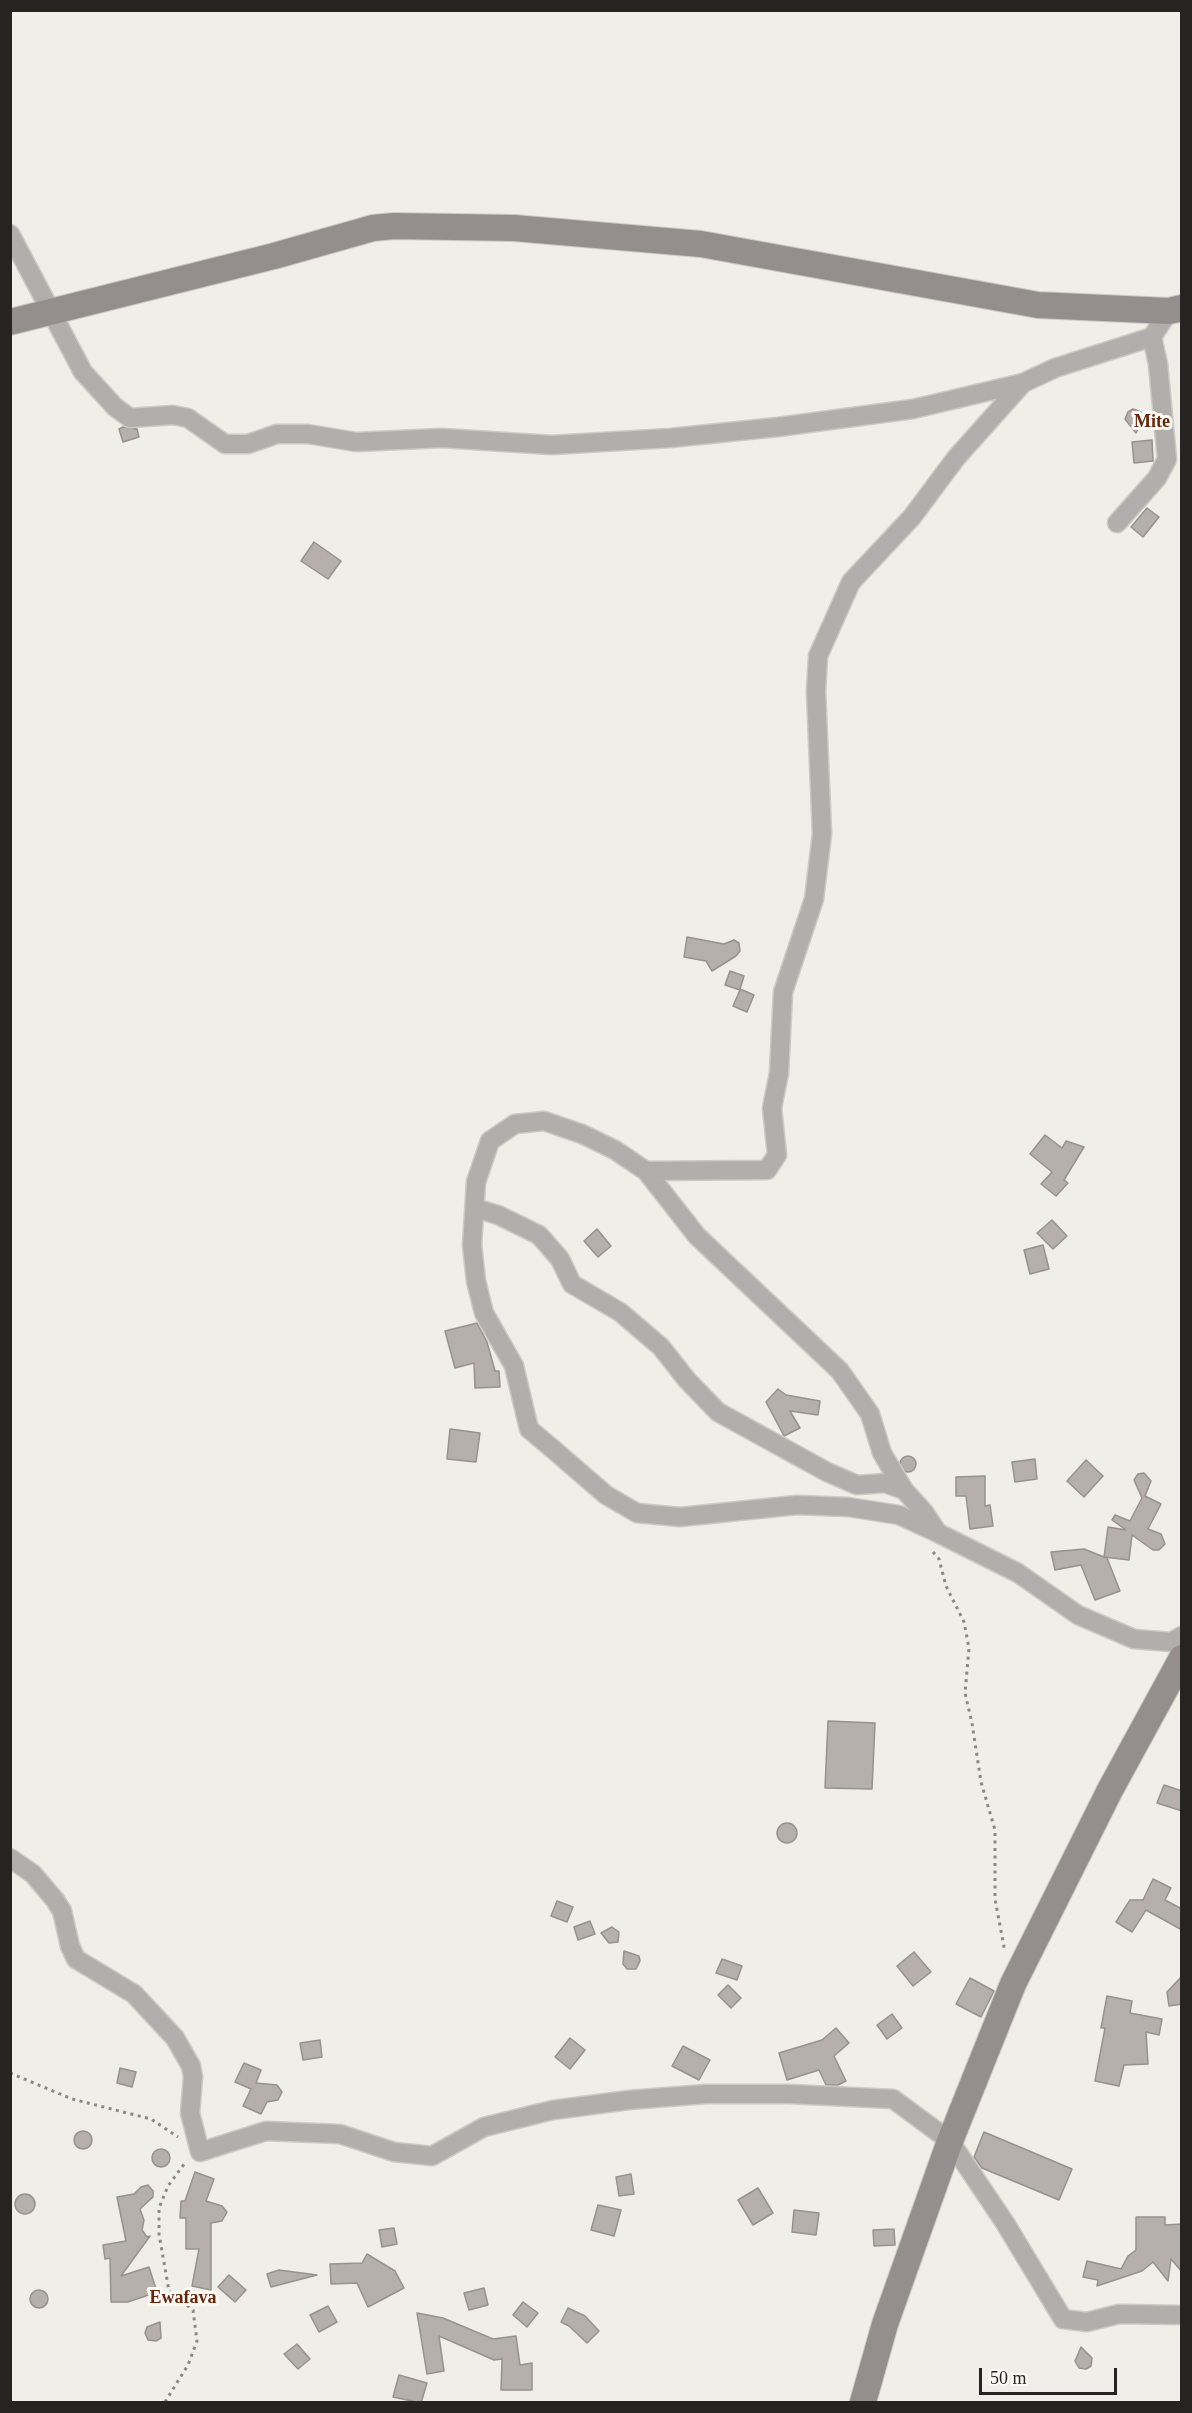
<!DOCTYPE html>
<style>
body{margin:0}
#map{position:relative;width:1192px;height:2413px;overflow:hidden;background:#efeee8;font-family:Georgia,serif}
canvas{display:block}
.frame{position:absolute;inset:0;border:12px solid #252422;pointer-events:none}
.scale{position:absolute;left:979px;top:2368px;width:138px;height:27px;box-sizing:border-box;border:3px solid #252422;border-top:0;padding-left:8px;font-size:18px;line-height:21px;white-space:nowrap;color:#252422;-webkit-text-stroke:4px #fcfbf6;paint-order:stroke}
</style>
<div id="map">
<canvas width="1192" height="2413"></canvas>
<div class="frame"></div>
<div class="scale">50 m</div>
</div>
<script>
const context = document.querySelector('canvas').getContext('2d');
context.lineJoin = 'round';
function fill(path, color) {
  context.fillStyle = color;
  context.fill(path, 'evenodd');
}
function shape(rows) {
  const path = new Path2D();
  for (const r of rows) {
    if (r.length === 3) {
      path.moveTo(r[0] + r[2], r[1]);
      path.arc(r[0], r[1], r[2], 0, 2 * Math.PI);
      continue;
    }
    path.moveTo(r[0], r[1]);
    for (let i = 2; i < r.length; i += 2) path.lineTo(r[i], r[i + 1]);
  }
  return path;
}
function stroke(path, color, width, dash) {
  context.strokeStyle = color;
  context.lineWidth = width;
  context.lineCap = dash ? 'butt' : 'round';
  context.setLineDash(dash || []);
  context.stroke(path);
}
function write(font, color, halo, rows, align = 'center') {
  context.font = font + ' Georgia,serif';
  context.lineWidth = 6;
  context.setLineDash([]);
  context.textBaseline = 'middle';
  context.strokeStyle = halo;
  context.fillStyle = color;
  for (const [text, x, y, turn = 0] of rows) {
    context.save();
    context.translate(x, y);
    context.rotate((+turn || 0) * Math.PI / 180);
    context.textAlign = isNaN(turn) ? turn : align;
    if (halo) context.strokeText(text, 0, 0);
    context.fillText(text, 0, 0);
    context.restore();
  }
}
const building = shape([
 [1133,409,1141,412,1143,418,1136,433,1125,419,1128,412,1133,409],
 [123,427,137,429,139,437,123,442,119,429,123,427],
 [1152,440,1153,461,1134,463,1132,442,1152,440],
 [1147,508,1159,517,1143,537,1131,527,1147,508],
 [314,542,341,561,328,579,301,561,314,542],
 [687,937,724,944,734,940,739,943,740,951,736,956,712,971,706,961,684,957,687,937],
 [730,971,744,976,740,989,754,995,747,1012,733,1006,740,990,725,985,730,971],
 [1045,1135,1062,1148,1066,1141,1084,1147,1064,1180,1068,1183,1056,1196,1041,1184,1052,1172,1030,1154,1045,1135],
 [1052,1220,1067,1236,1053,1249,1037,1233,1052,1220],
 [597,1229,611,1246,598,1257,584,1241,597,1229],
 [1043,1245,1049,1269,1030,1274,1024,1250,1043,1245],
 [477,1323,487,1342,495,1371,499,1371,500,1387,475,1388,474,1363,455,1368,445,1331,477,1323],
 [778,1389,786,1395,820,1401,818,1415,790,1411,800,1428,784,1436,766,1402,778,1389],
 [450,1429,480,1433,476,1462,447,1459,450,1429],
 [908,1464,8],
 [1035,1459,1037,1479,1015,1482,1012,1462,1035,1459],
 [1086,1460,1103,1476,1084,1497,1067,1481,1086,1460],
 [1144,1473,1151,1481,1145,1496,1161,1504,1148,1529,1161,1534,1165,1544,1159,1550,1153,1550,1132,1535,1129,1560,1104,1557,1107,1558,1120,1591,1095,1600,1081,1565,1055,1570,1051,1552,1084,1549,1104,1557,1108,1527,1126,1530,1112,1520,1115,1515,1130,1521,1142,1498,1134,1480,1138,1474,1144,1473],
 [985,1476,985,1506,990,1505,993,1526,970,1529,966,1496,956,1496,956,1477,985,1476],
 [828,1721,875,1723,872,1789,825,1788,828,1721],
 [1164,1785,1182,1791,1182,1811,1157,1803,1164,1785],
 [787,1833,10],
 [1153,1879,1171,1888,1165,1900,1182,1909,1182,1930,1146,1910,1132,1932,1116,1922,1130,1900,1143,1900,1153,1879],
 [557,1901,573,1907,567,1922,551,1916,557,1901],
 [590,1921,595,1934,578,1940,574,1927,590,1921],
 [612,1927,619,1932,618,1942,609,1943,601,1933,612,1927],
 [624,1951,639,1956,640,1961,636,1969,627,1969,623,1964,624,1951],
 [914,1952,931,1972,913,1986,897,1966,914,1952],
 [722,1959,742,1966,737,1980,716,1973,722,1959],
 [1182,1976,1182,2004,1169,2006,1167,1992,1182,1976],
 [970,1978,994,1991,981,2017,956,2004,970,1978],
 [728,1985,741,1998,731,2008,718,1995,728,1985],
 [1107,1996,1132,2001,1130,2013,1162,2019,1159,2035,1146,2032,1148,2064,1124,2065,1119,2086,1095,2081,1105,2028,1101,2028,1107,1996],
 [892,2014,902,2028,887,2039,877,2025,892,2014],
 [836,2028,849,2043,834,2056,846,2081,838,2085,826,2085,819,2070,787,2080,779,2053,822,2040,836,2028],
 [570,2038,585,2050,570,2069,555,2057,570,2038],
 [320,2040,322,2057,303,2060,300,2043,320,2040],
 [683,2046,710,2060,699,2080,672,2066,683,2046],
 [244,2063,261,2070,256,2083,277,2085,282,2092,278,2100,267,2102,261,2114,243,2106,251,2089,235,2082,244,2063],
 [120,2068,136,2072,132,2087,117,2083,120,2068],
 [83,2140,9],
 [984,2132,1072,2169,1059,2200,982,2168,974,2157,984,2132],
 [161,2158,9],
 [195,2172,214,2179,206,2201,222,2206,227,2212,222,2221,211,2223,211,2290,192,2286,199,2249,186,2249,186,2218,180,2218,181,2201,185,2201,195,2172],
 [631,2174,634,2194,619,2196,616,2177,631,2174],
 [148,2185,153,2191,153,2197,140,2209,144,2220,142,2230,147,2237,150,2236,121,2276,149,2267,157,2292,128,2302,111,2302,110,2258,105,2259,103,2245,126,2241,117,2197,134,2194,141,2187,148,2185],
 [758,2188,773,2213,753,2225,738,2200,758,2188],
 [25,2204,10],
 [598,2205,621,2210,614,2236,591,2230,598,2205],
 [794,2210,819,2213,816,2235,792,2232,794,2210],
 [1136,2217,1165,2217,1165,2225,1182,2224,1182,2272,1171,2259,1168,2281,1153,2262,1142,2271,1097,2286,1098,2280,1083,2277,1087,2261,1121,2269,1128,2256,1136,2250,1136,2217],
 [394,2228,397,2244,382,2247,379,2230,394,2228],
 [894,2229,895,2245,874,2246,873,2230,894,2229],
 [367,2254,395,2271,404,2288,368,2307,357,2283,331,2284,330,2264,362,2263,367,2254],
 [279,2270,317,2275,271,2287,267,2274,279,2270],
 [229,2275,246,2290,235,2302,218,2287,229,2275],
 [484,2288,488,2305,469,2310,464,2293,484,2288],
 [39,2299,9],
 [523,2302,538,2313,527,2327,513,2315,523,2302],
 [328,2306,337,2322,319,2332,310,2315,328,2306],
 [568,2308,585,2316,599,2331,587,2343,569,2326,561,2322,568,2308],
 [417,2313,443,2318,493,2339,516,2336,520,2365,532,2363,532,2390,501,2390,502,2359,494,2360,439,2336,444,2371,427,2374,417,2313],
 [160,2322,161,2338,156,2341,148,2340,145,2333,147,2327,160,2322],
 [297,2344,310,2359,298,2369,284,2354,297,2344],
 [1081,2347,1092,2358,1091,2366,1086,2369,1079,2368,1075,2361,1081,2347],
 [399,2375,427,2383,421,2403,393,2397,399,2375]
]);
const path = shape([
 [933,1552,939,1559,946,1586,964,1622,969,1648,965,1693,972,1723,981,1782,995,1830,995,1899,1005,1952],
 [10,2073,72,2099,151,2119,178,2137],
 [165,2402,188,2365,197,2341,193,2310,169,2291,159,2234,159,2208,168,2186,185,2163]
]);
const street = shape([
 [10,234,83,372,115,407,130,418,173,415,188,418,225,444,248,444,277,434,308,434,356,442,442,438,552,445,670,438,778,427,913,409,1023,383],
 [1117,523,1157,478,1167,459,1158,364,1152,337],
 [646,1171,767,1170,777,1155,772,1108,779,1073,783,992,814,899,822,834,816,691,818,656,851,582,912,517,956,458,1023,383,1055,368,1152,337,1169,311],
 [475,1208,498,1215,539,1235,560,1259,572,1284,620,1312,661,1347,687,1380,718,1412,827,1472,857,1485,885,1483,904,1490,924,1512,938,1533,1018,1573,1078,1615,1134,1639,1171,1642,1182,1636],
 [904,1490,882,1453,870,1414,840,1371,697,1236,646,1171,615,1150,582,1134,544,1121,515,1124,490,1141,476,1182,472,1245,476,1281,484,1313,514,1366,529,1429,554,1450,606,1495,637,1513,680,1517,797,1505,848,1507,899,1515,938,1533],
 [10,1858,33,1874,55,1900,62,1911,70,1946,76,1959,134,1994,175,2038,191,2066,193,2077,190,2113,200,2152,266,2131,340,2134,394,2152,432,2156,484,2127,553,2110,629,2100,706,2094,789,2094,893,2099,950,2141,1005,2223,1063,2319,1087,2322,1119,2314,1182,2315]
]);
const secondary = shape([
 [10,322,274,256,373,228,394,226,514,228,701,244,1038,305,1169,311,1182,308],
 [863,2402,885,2324,950,2141,1013,1984,1110,1790,1182,1658]
]);
const quarterNames = [
 ["Mite",1152,422],
 ["Ewafava",183,2298]
];
fill(building, '#b5b0ac');
stroke(building, '#96928e', 1.5);
stroke(street, '#cbcac4', 21);
stroke(secondary, '#cbcac4', 28);
stroke(path, '#8a8985', 3, [3, 4.5]);
stroke(street, '#b1aeae', 18);
stroke(secondary, '#948f8e', 26);
write('bold 18px', '#662609', '#fcfbf6', quarterNames);
</script>
